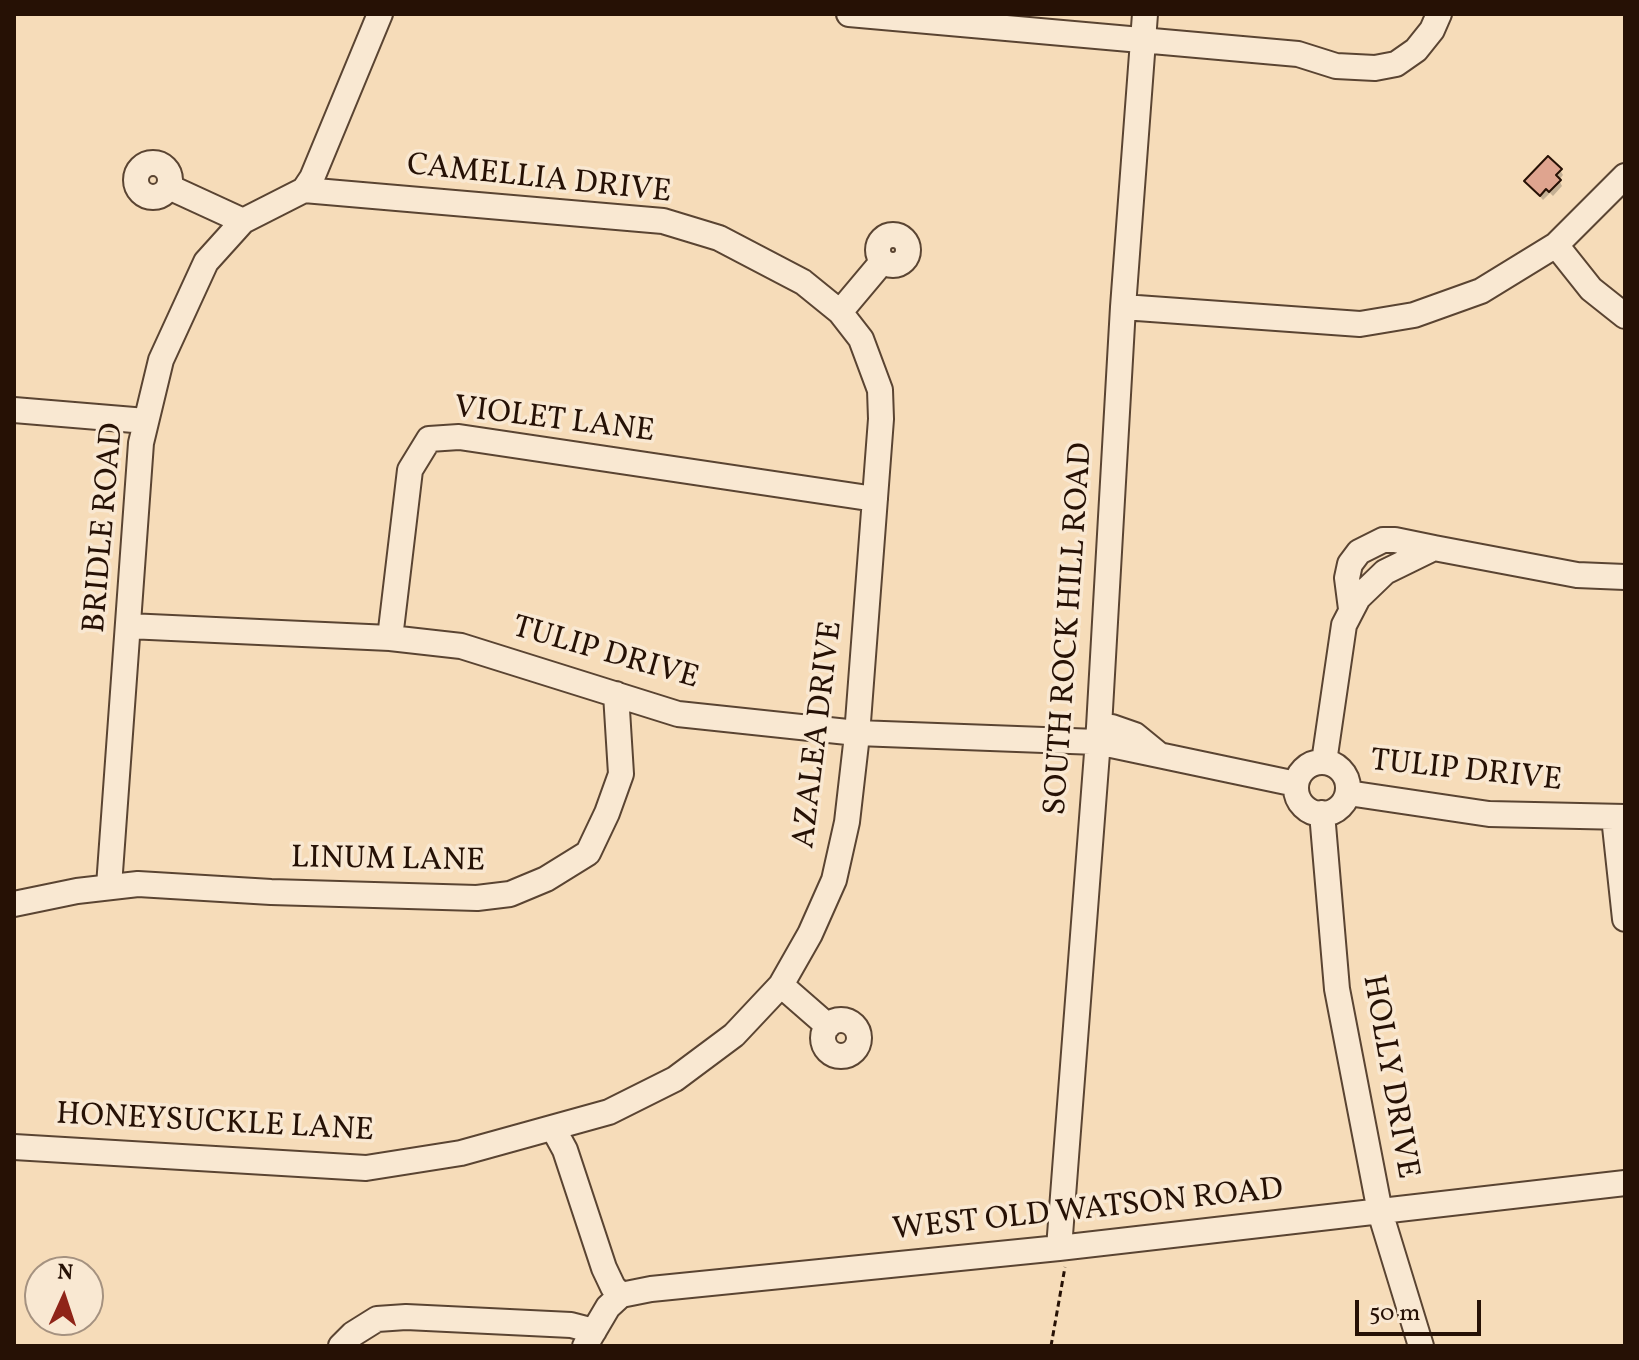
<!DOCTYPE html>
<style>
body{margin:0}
#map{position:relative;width:1639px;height:1360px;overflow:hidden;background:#f6dcb9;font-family:Vollkorn,serif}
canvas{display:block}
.frame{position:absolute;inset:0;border:16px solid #261105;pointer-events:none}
.north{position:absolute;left:24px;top:1256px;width:80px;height:80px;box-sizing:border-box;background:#f9e8d2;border:2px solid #a59280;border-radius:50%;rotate:3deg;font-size:22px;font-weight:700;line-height:32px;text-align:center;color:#261105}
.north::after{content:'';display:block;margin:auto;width:28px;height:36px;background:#8f2418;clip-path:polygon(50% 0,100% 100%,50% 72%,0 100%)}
.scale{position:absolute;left:1355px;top:1300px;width:126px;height:36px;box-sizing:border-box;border:4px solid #261105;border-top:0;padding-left:10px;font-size:24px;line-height:28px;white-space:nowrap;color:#261105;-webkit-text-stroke:6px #f9e8d2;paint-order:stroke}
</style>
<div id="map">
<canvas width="1639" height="1360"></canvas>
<div class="frame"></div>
<div class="north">N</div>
<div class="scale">50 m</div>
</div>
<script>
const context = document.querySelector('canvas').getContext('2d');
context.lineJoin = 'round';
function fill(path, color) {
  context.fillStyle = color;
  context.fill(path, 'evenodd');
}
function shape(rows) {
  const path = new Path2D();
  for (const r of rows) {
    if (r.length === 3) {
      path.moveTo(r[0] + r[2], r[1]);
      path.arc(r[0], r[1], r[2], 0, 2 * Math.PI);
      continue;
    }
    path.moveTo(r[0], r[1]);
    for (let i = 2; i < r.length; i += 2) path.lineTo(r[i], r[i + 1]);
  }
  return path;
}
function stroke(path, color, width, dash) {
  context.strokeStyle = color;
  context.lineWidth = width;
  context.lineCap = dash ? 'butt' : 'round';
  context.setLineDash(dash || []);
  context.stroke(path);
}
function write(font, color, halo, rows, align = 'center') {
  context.font = font + ' Vollkorn,serif';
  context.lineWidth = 7;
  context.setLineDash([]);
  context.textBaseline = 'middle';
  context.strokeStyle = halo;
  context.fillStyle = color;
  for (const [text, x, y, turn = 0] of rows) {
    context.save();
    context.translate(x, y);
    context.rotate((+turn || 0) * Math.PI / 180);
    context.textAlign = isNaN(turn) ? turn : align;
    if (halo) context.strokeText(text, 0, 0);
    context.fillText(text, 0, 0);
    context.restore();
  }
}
const shadow = shape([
 [1560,170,1563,175,1559,180,1562,186,1553,196,1550,193,1543,200,1526,181]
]);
const building = shape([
 [1548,156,1562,169,1556,175,1561,180,1549,192,1546,189,1540,196,1524,181,1548,156]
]);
const path = shape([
 [1051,1346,1065,1267]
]);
const minor = shape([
 [849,14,1298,54,1336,66,1375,68,1396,64,1416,50,1432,30,1439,14],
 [153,180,17],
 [169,187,243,221],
 [893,250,15],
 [1556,245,1591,289,1625,316],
 [1123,307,1360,324,1414,315,1481,291,1556,245,1625,176],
 [840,312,882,262],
 [14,410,146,421],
 [1351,609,1347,578,1350,564,1359,552,1383,540,1395,540,1434,548],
 [128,626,390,638,461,646,678,714,857,733,1097,742,1296,784],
 [390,638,410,470,429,439,459,437,875,499],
 [1099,727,1112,727,1135,735,1157,753],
 [1324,762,1344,625,1358,598,1385,572,1434,548,1577,575,1625,577],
 [1322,788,26],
 [1348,793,1489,814,1625,817],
 [1322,813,1337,989,1380,1212,1421,1346],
 [1614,817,1625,919],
 [109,886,141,443,161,360,206,262,243,221,304,190,312,178,380,14],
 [14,904,77,891,138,884,271,892,477,898,510,894,546,879,588,853,607,813,621,774,616,694],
 [781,985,828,1026],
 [841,1038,18],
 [553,1128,565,1150,604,1268,613,1287,621,1295],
 [14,1147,366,1168,461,1153,609,1112,675,1079,734,1035,781,985,810,934,834,880,847,822,857,735,881,419,880,390,861,339,840,312,803,282,719,238,663,221,304,190],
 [1059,1248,1099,727,1123,307,1145,14],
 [341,1346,353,1334,377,1319,406,1317,571,1325,594,1331],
 [585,1346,608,1307,621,1295,651,1289,1059,1248,1625,1183]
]);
const streetNames = [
 ["CAMELLIA DRIVE",539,181,6],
 ["VIOLET LANE",554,422,7],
 ["BRIDLE ROAD",106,528,-85],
 ["SOUTH ROCK HILL ROAD",1071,629,-86],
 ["TULIP DRIVE",605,655,16],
 ["AZALEA DRIVE",820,735,-83],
 ["TULIP DRIVE",1466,773,6],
 ["LINUM LANE",388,862,1],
 ["HOLLY DRIVE",1388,1077,80],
 ["HONEYSUCKLE LANE",215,1125,3],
 ["WEST OLD WATSON ROAD",1088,1212,-6]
];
fill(shadow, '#0003');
fill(building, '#dfa48f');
stroke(building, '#261105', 2);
stroke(minor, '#5a4432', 28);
stroke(path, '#261105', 3, [6, 4]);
stroke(minor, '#f9e8d2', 24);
write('32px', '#261105', '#f9e8d2', streetNames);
</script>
